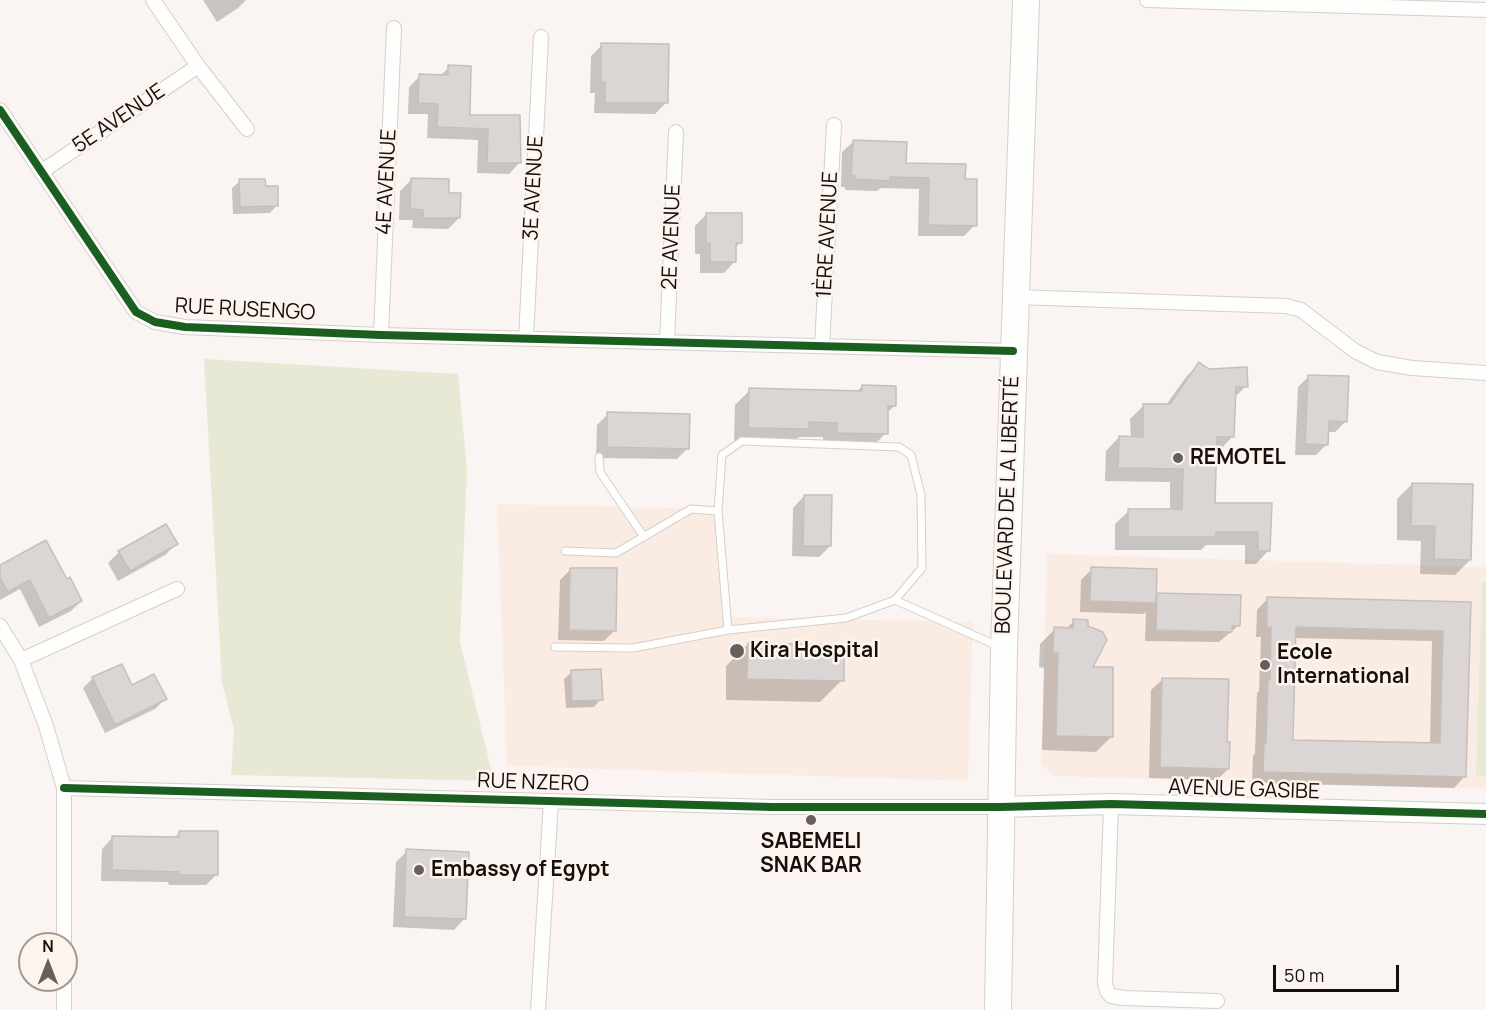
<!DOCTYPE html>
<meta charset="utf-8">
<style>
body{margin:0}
#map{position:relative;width:1486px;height:1010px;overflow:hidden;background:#faf5f2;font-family:Manrope,sans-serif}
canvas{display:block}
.north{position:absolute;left:18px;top:932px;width:60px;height:60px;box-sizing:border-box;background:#fef4ee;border:2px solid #a19994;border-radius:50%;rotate:0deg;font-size:16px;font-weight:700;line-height:24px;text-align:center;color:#15100d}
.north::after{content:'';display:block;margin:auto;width:21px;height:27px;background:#65605d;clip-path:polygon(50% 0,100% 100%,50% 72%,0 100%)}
.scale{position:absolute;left:1273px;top:965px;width:126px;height:27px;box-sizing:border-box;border:3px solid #15100d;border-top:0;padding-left:8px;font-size:18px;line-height:21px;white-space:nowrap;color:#15100d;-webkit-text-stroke:4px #fef4ee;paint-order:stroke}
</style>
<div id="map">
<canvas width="1486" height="1010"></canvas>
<div class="north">N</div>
<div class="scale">50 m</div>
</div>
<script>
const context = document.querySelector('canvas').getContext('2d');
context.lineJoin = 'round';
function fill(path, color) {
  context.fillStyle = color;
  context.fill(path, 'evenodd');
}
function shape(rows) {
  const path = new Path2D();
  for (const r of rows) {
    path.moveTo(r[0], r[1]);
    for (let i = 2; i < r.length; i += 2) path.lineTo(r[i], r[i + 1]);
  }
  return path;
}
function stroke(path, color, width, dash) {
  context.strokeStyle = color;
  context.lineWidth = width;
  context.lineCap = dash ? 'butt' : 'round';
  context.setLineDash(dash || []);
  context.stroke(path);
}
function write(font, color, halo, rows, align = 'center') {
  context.font = font + ' Manrope,sans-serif';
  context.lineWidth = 5;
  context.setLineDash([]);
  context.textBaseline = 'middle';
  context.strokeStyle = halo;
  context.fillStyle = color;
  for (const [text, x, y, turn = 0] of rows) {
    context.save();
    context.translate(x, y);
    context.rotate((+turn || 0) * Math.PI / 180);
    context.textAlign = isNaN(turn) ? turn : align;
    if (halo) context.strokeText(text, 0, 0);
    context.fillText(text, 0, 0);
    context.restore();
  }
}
const built = shape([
 [497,504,722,509,725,617,973,622,968,781,507,766],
 [1047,554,1486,567,1486,789,1053,776,1041,764]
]);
const green = shape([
 [204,359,458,374,467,469,460,642,494,781,231,775,234,730,222,682],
 [1482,582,1486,582,1486,776,1476,775]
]);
const shadow = shape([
 [203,0,246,0,238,8,217,22],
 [602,45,666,103,655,114,594,113,595,93,590,93,591,56],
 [449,67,468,116,519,117,520,162,509,174,477,173,478,140,427,138,428,114,408,114,409,87,420,76,439,77],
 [854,141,905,164,964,180,975,225,964,236,918,236,919,189,881,188,877,191,845,190,845,187,841,187,842,152],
 [411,180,447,195,459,218,448,229,412,228,413,220,399,220,400,191],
 [240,181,264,188,277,205,270,213,233,214,232,188],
 [706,215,741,242,735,248,735,261,724,273,700,273,700,254,695,254,695,226],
 [1199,364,1209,371,1246,386,1234,398,1233,436,1220,450,1215,450,1214,504,1271,504,1269,550,1256,564,1245,564,1245,545,1206,545,1201,550,1115,550,1115,524,1129,511,1170,511,1170,482,1105,481,1106,451,1119,437,1131,438,1130,419,1144,405,1166,405,1186,377],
 [1309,376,1346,421,1335,432,1327,432,1327,444,1316,455,1295,455,1298,387],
 [862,386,894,406,887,413,886,433,871,448,823,447,823,437,799,437,793,444,734,442,735,405,750,390,857,392],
 [608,414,688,448,677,459,596,458,597,425],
 [1412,484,1470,560,1455,575,1420,574,1421,541,1397,540,1397,499],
 [804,496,830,546,819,557,792,556,793,508],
 [176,544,165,555,118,581,108,563,119,552],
 [0,567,66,581,81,601,71,611,39,627,20,589,0,600],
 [571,569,615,630,604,641,558,640,560,580],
 [1092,569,1155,597,1158,595,1239,625,1219,642,1145,641,1146,611,1144,614,1080,612,1081,580],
 [1268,598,1469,603,1465,776,1454,788,1252,783,1253,756,1255,753,1257,693,1259,691,1261,637,1256,637,1257,610],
 [1294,638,1432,641,1430,744,1292,741],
 [1074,621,1111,737,1096,752,1042,750,1044,668,1039,667,1040,644,1055,629,1066,629],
 [748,644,842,680,820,702,726,700,726,666],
 [572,672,601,699,594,707,566,708,564,679],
 [93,678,131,688,165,699,155,709,105,733,83,688],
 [1163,679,1226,743,1228,769,1217,780,1149,778,1151,690],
 [179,833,217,874,206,885,169,885,168,882,101,881,102,849,113,837,173,839],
 [407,851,465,918,454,930,393,927,396,862]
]);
const building = shape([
 [601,43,669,44,668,103,605,103,605,82,601,82,601,43],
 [448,65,471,66,470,115,520,115,521,163,487,163,488,129,437,127,438,104,418,103,419,74,448,75,448,65],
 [853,140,907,142,906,163,966,164,965,179,977,179,977,226,928,225,929,178,890,177,890,181,855,179,855,176,851,176,853,140],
 [411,178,449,179,449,193,461,193,460,218,423,218,423,210,410,209,411,178],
 [239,179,265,179,266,186,278,186,278,206,240,207,239,179],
 [706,213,742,213,742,243,736,243,736,262,710,262,710,243,706,243,706,213],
 [1199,362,1209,369,1247,367,1248,387,1236,387,1234,437,1217,437,1215,503,1272,503,1270,551,1258,551,1258,532,1216,532,1216,537,1128,537,1128,509,1182,509,1183,469,1118,468,1119,436,1143,437,1143,404,1170,404,1199,362],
 [1308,375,1349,376,1347,422,1329,421,1328,445,1305,444,1308,375],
 [862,385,896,386,896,406,888,406,888,434,837,433,837,423,809,422,809,429,748,428,749,388,862,391,862,385],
 [607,412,690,414,689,449,607,447,607,412],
 [1412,483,1473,484,1471,560,1434,559,1435,526,1411,526,1412,483],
 [804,495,832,495,831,546,803,546,804,495],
 [166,524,178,544,130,571,118,551,166,524],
 [46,540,67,579,70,577,82,601,49,618,30,580,8,592,0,578,0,565,46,540],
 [1091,567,1157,569,1156,603,1090,601,1091,567],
 [570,568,617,568,616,631,569,630,570,568],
 [1157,593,1241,595,1240,626,1232,626,1232,632,1156,630,1157,593],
 [1267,597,1471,602,1466,777,1263,772,1264,743,1266,743,1268,680,1270,680,1271,627,1267,627,1267,597],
 [1296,627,1443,631,1440,743,1293,740,1296,627],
 [1073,619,1088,620,1088,626,1103,632,1107,640,1093,667,1113,667,1113,737,1056,736,1058,653,1053,653,1054,627,1073,628,1073,619],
 [748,643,844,645,844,681,747,679,748,643],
 [122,664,132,685,154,674,167,699,115,725,92,677,122,664],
 [601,669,603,700,572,701,571,670,601,669],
 [1162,678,1229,679,1227,742,1230,742,1229,769,1160,767,1162,678],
 [179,831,218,831,218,875,179,875,179,872,112,870,112,836,179,837,179,831],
 [406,849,469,852,466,919,404,917,406,849]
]);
const lane = shape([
 [742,441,899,447,911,455,921,495,922,568,895,600,846,618,728,630,718,511,722,455,742,441],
 [599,457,600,472,644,537],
 [565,551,616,553,691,509,718,511],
 [895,600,1000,647],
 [555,647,633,648,728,630]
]);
const street = shape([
 [153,0,198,66,247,129],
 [1147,0,1486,10],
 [0,110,136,312,155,322,185,327,381,335,1013,351],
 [41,172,198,66],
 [1015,297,1286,306,1301,310,1355,351,1377,362,1412,368,1486,373],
 [381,335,394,28],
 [526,339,541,37],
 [667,342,676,132],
 [822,346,834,125],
 [0,626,21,660,46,726,64,788,64,944],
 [21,660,177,589],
 [64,788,772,807,1001,807],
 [1111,804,1105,983,1107,991,1111,996,1124,998,1217,1001],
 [64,980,64,1010],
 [538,1010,551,801]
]);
const secondary = shape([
 [1001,807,1111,804,1486,814]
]);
const highway = shape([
 [998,1010,1004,649,1026,0]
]);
const cycleway = shape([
 [0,110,136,312,155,322,185,327,381,335,1013,351],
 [64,788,772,807,1001,807,1111,804,1486,814]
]);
const markers = [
 [1178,458,6,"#65605d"],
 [737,651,8,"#65605d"],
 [1265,665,6,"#65605d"],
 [811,820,6,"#65605d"],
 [419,870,6,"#65605d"]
];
const streetNames = [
 ["5E AVENUE",119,119,-34],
 ["4E AVENUE",387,182,-87],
 ["3E AVENUE",534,188,-87],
 ["1ÈRE AVENUE",828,235,-87],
 ["2E AVENUE",672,237,-88],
 ["RUE RUSENGO",245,310,3],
 ["BOULEVARD DE LA LIBERTÉ",1008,505,-88],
 ["RUE NZERO",533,783,2],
 ["AVENUE GASIBE",1244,790,2]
];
const poiNames = [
 ["REMOTEL",1190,458],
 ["Kira Hospital",750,651],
 ["Ecole",1277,653],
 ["International",1277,677],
 ["SABEMELI",811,842,"center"],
 ["SNAK BAR",811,866,"center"],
 ["Embassy of Egypt",431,870]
];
fill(built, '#fbece3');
fill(green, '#e7e9d4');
fill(shadow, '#0003');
fill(building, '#dbd5d4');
stroke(building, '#c5bfbe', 1.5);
stroke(lane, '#d5cfcc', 9);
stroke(street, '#d5cfcc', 16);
stroke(secondary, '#d5cfcc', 22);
stroke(highway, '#d5cfcc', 28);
stroke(lane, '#fefefd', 7);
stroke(street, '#fefefd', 14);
stroke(secondary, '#fefefd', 20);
stroke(highway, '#fefefd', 26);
stroke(cycleway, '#1b5e20', 8);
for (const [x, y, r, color] of markers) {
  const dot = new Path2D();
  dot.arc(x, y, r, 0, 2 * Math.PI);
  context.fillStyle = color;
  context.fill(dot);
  stroke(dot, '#fef4ee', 2);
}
write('21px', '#15100d', '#fef4ee', streetNames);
write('bold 21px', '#15100d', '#fef4ee', poiNames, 'left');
</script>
